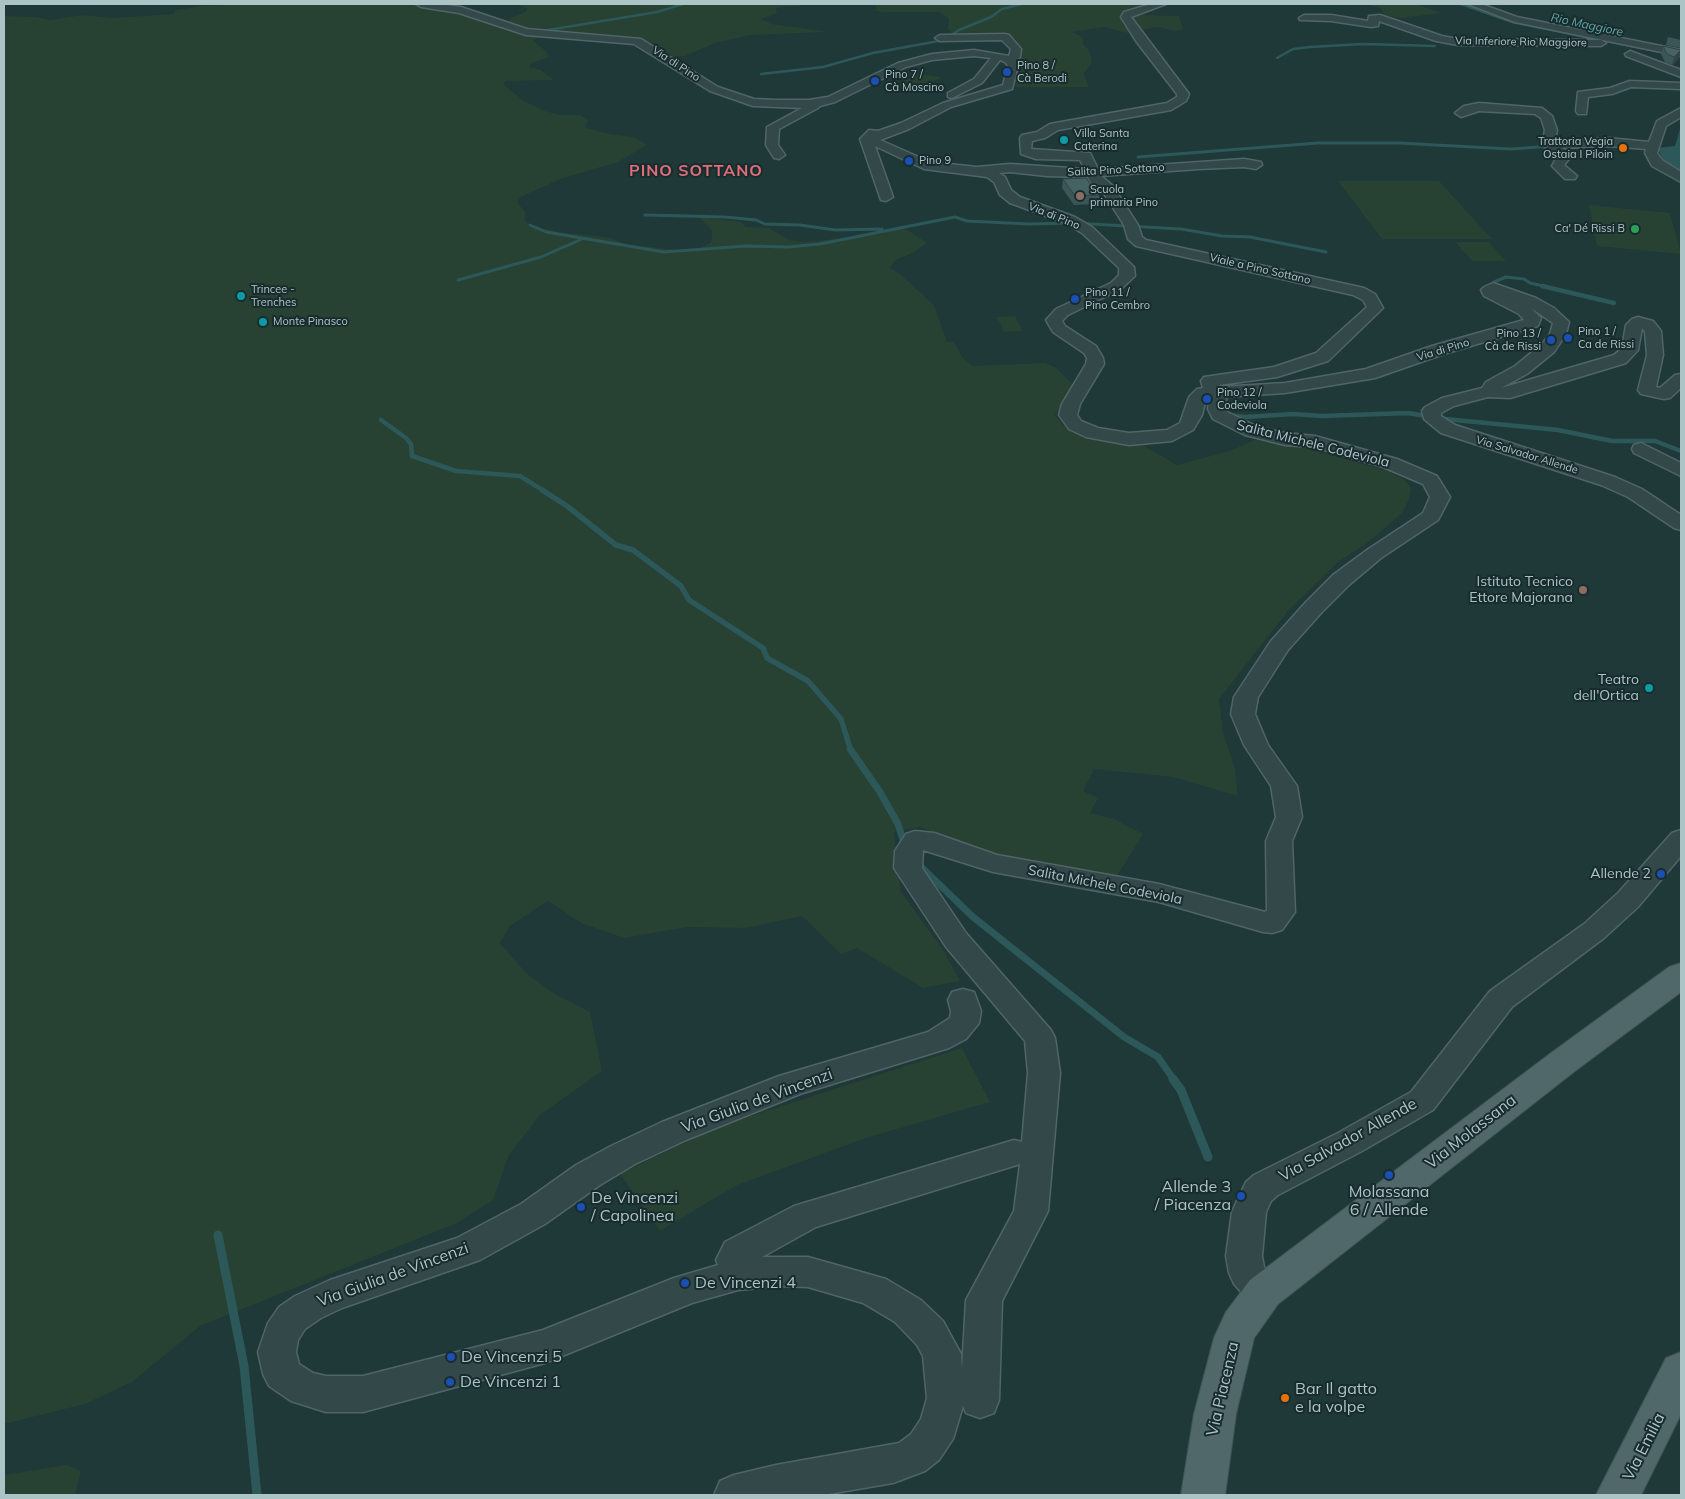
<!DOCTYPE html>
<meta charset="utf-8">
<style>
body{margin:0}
#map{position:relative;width:1685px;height:1499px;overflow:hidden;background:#1f3838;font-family:Mulish,sans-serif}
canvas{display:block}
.frame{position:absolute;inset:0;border:5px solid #acc4c6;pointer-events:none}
</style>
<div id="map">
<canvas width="1685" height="1499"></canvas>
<div class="frame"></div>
</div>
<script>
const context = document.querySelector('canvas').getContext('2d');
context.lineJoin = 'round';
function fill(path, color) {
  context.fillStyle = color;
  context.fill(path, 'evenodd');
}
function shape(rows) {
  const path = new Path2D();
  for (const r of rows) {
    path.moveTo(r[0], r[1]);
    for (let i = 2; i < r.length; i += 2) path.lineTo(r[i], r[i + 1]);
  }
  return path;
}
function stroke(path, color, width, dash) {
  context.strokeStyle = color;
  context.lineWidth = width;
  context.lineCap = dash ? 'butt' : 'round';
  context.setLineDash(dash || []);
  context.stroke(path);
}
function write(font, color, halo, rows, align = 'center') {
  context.font = font + ' Mulish,sans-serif';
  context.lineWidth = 4;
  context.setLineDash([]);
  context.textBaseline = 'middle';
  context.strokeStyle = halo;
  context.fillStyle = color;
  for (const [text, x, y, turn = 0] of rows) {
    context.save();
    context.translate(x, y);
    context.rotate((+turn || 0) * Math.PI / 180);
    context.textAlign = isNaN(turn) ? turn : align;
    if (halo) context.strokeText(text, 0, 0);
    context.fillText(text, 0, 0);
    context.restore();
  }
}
const green = shape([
 [254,4,412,4,440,7,514,30,600,40,536,38,534,41,547,52,548,57,531,64,529,67,541,70,554,80,506,81,503,84,524,101,545,111,560,115,580,115,588,120,585,126,587,128,610,134,634,137,647,145,618,162,560,179,521,197,517,202,525,212,525,220,529,225,559,232,611,238,625,244,677,250,701,248,710,243,712,238,712,230,698,217,741,222,746,227,769,228,789,240,803,242,866,236,901,229,908,230,927,243,916,251,896,260,890,268,900,274,934,305,947,342,954,342,963,358,973,366,1045,363,1055,367,1073,385,1055,415,1063,425,1081,435,1102,441,1141,444,1177,465,1229,451,1255,440,1296,445,1387,471,1405,480,1411,488,1409,499,1402,513,1370,541,1337,563,1288,611,1219,699,1223,732,1235,769,1238,796,1173,777,1094,769,1083,791,1098,798,1090,813,1114,819,1143,834,1114,881,1063,873,979,850,920,827,894,832,901,892,944,951,960,981,923,988,857,948,841,954,802,916,746,928,687,927,624,938,581,923,548,901,510,926,500,943,528,975,555,994,590,1012,602,1071,540,1115,509,1155,493,1200,457,1223,200,1326,132,1382,85,1404,4,1424,4,16,36,17,50,20,82,15,112,18,173,14,176,10,201,6],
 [517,4,815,4,776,8,777,13,761,19,772,24,829,32,751,35,715,43,685,56,673,57,656,44,633,37,531,30,506,23,511,18,527,11,527,8],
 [875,4,1151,4,1131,10,1146,15,1179,16,1183,29,1175,31,1157,27,1127,33,1105,27,1072,32,1083,37,1083,44,1089,50,1092,62,1084,74,1089,87,1015,87,1022,69,1016,39,1002,35,955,37,948,29,949,19,939,12,885,12,875,11,877,8],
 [1367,4,1415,4,1443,13,1402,18,1384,15,1382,9],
 [919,74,942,77,914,91,891,87],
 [1338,181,1439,181,1492,239,1382,239],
 [1589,205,1670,213,1681,254,1597,246],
 [1455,242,1489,242,1506,261,1472,261],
 [1015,316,1023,331,1004,332,997,317],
 [962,1048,990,1102,866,1138,735,1186,660,1231,620,1174,683,1143,732,1122],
 [67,1465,81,1471,75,1495,4,1495,4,1475]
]);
const water = shape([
 [1681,126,1681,172,1662,158,1658,148,1675,146]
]);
const streamFar5 = shape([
 [1461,4,1512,22,1681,56],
 [542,31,657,12,683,4],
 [1277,58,1293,49,1310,47,1363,44,1435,46],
 [761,74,823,67,873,53,944,40,959,30,991,17,1002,9,1022,4]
]);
const streamFar4 = shape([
 [1138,157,1318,143,1399,143,1510,149,1554,146],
 [645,215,725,217,756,220,765,224,800,225,835,230,882,229],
 [530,225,546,232,664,252,746,246,788,247,820,244,955,217,967,221,1029,224,1073,223,1181,229,1222,236,1250,237,1326,252],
 [458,280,541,257,582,239],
 [1494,282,1506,277,1524,279,1530,283,1548,287]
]);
const streamFar3 = shape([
 [1542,286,1614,303],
 [1227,415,1245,417,1293,414,1322,416,1408,413,1445,419,1558,430,1612,441,1655,441,1681,451],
 [381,420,406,438,411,444,412,456,456,471,520,476,544,491]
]);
const streamFar2 = shape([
 [542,490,567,506,616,545,633,550,681,586,689,600,763,648,767,658,808,681,841,719,851,751]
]);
const streamFar1 = shape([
 [850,749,880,792,898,824,905,846],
 [916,862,973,917,1124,1037,1158,1057,1174,1080]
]);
const stream = shape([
 [1173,1079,1181,1090,1208,1157],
 [218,1235,244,1366,257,1495]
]);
const minor = shape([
 [416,4,439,4,461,7,527,29,641,39,718,87,754,99,776,100,809,100,828,97,898,63,932,54,974,50,1009,56,1011,49,1002,40,940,41,935,38,940,35,1005,34,1009,35,1021,49,1020,57,1016,62,1018,66,1012,89,951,107,909,129,880,140,930,162,977,167,1010,164,1085,169,1080,160,1036,159,1021,154,1020,138,1022,135,1037,132,1050,124,1167,103,1177,97,1177,94,1136,41,1121,17,1124,12,1151,4,1166,4,1131,17,1189,94,1186,101,1171,110,1058,130,1045,138,1032,141,1031,149,1090,153,1098,169,1244,159,1261,162,1262,165,1256,169,1244,167,1198,169,1101,176,1113,186,1138,225,1142,237,1146,240,1364,288,1375,294,1383,308,1328,361,1277,377,1219,385,1220,387,1285,383,1366,369,1432,346,1524,320,1519,314,1484,296,1481,290,1484,287,1493,283,1536,298,1554,308,1569,322,1566,334,1554,352,1527,374,1501,388,1614,355,1622,348,1626,325,1632,319,1638,317,1653,321,1661,331,1663,355,1656,387,1660,388,1675,375,1681,374,1681,388,1670,398,1664,399,1641,394,1638,390,1647,355,1645,332,1642,328,1638,350,1626,363,1510,398,1488,397,1454,406,1441,413,1441,416,1455,425,1615,477,1642,489,1681,515,1681,530,1674,528,1628,497,1601,485,1441,433,1424,419,1422,411,1425,407,1442,398,1482,388,1486,382,1515,366,1542,344,1550,334,1553,323,1531,308,1541,318,1538,326,1444,354,1375,378,1285,393,1226,397,1227,412,1258,427,1285,433,1315,436,1397,459,1437,476,1450,497,1438,520,1381,558,1349,585,1322,612,1288,650,1258,697,1255,714,1268,745,1297,786,1302,817,1292,841,1295,912,1282,930,1272,933,1263,932,1159,902,993,872,923,850,922,868,966,933,1051,1030,1055,1038,1060,1073,1048,1211,1002,1301,999,1400,994,1413,980,1418,966,1413,963,1406,953,1439,939,1460,925,1471,893,1483,823,1495,714,1495,720,1481,734,1475,776,1465,899,1443,911,1434,921,1419,927,1398,923,1356,917,1345,895,1322,863,1303,808,1287,779,1286,738,1290,692,1303,545,1363,363,1412,326,1412,291,1401,269,1386,263,1374,258,1352,268,1323,279,1307,295,1296,330,1280,457,1238,521,1204,576,1165,611,1146,662,1122,779,1076,928,1032,950,1018,951,1011,948,1000,952,992,963,989,974,992,981,1011,979,1023,966,1039,949,1048,800,1094,686,1140,635,1164,600,1185,545,1224,480,1260,342,1308,321,1318,305,1329,298,1340,296,1352,299,1364,313,1373,326,1376,363,1376,543,1330,674,1278,718,1265,716,1260,725,1242,794,1206,1014,1140,1022,1142,1028,1073,1025,1041,946,947,894,868,895,851,902,840,906,834,915,831,934,833,997,855,1159,884,1265,912,1267,910,1266,841,1276,817,1271,786,1244,745,1231,714,1234,697,1271,641,1306,602,1333,575,1367,550,1423,513,1430,497,1423,484,1383,467,1314,447,1285,445,1245,435,1213,419,1208,409,1209,398,1206,399,1202,415,1193,430,1172,441,1129,445,1086,437,1069,429,1059,415,1062,404,1086,364,1087,358,1084,353,1053,332,1046,320,1056,309,1111,283,1119,275,1119,268,1082,233,1065,223,1010,203,1000,195,994,182,987,177,924,169,875,146,893,197,886,201,881,200,860,139,869,130,878,131,901,123,943,103,1003,85,1008,66,1005,62,1000,60,982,83,952,98,948,97,948,93,974,79,991,58,974,56,932,60,906,67,835,102,820,106,818,108,779,129,778,145,785,155,779,159,774,158,766,145,767,127,802,108,753,106,710,91,634,44,526,35,459,13,421,7,416,4],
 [1010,172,1046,176,1088,177,1092,184,1103,192,1124,225,1128,239,1136,246,1353,295,1363,300,1367,307,1316,353,1274,367,1204,377,1201,381,1203,388,1197,389,1189,397,1180,423,1167,430,1129,433,1098,428,1081,421,1077,415,1080,404,1104,364,1103,358,1096,346,1065,326,1062,321,1068,315,1121,289,1135,276,1134,267,1092,227,1075,217,1020,197,1011,190,1005,177,999,173,1010,172],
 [1020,1164,1014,1211,966,1300,962,1370,961,1354,943,1321,921,1300,886,1279,808,1257,762,1257,816,1227,1020,1164],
 [1468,4,1481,4,1517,17,1681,50,1681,56,1515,22,1468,4],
 [1304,15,1331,15,1368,21,1369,16,1380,15,1442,36,1458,39,1601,40,1606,43,1601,46,1458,45,1436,41,1379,21,1378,26,1371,27,1331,21,1300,20,1299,18,1304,15],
 [1630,51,1681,70,1681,77,1626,56,1625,54,1630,51],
 [1630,81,1681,83,1681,89,1631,87,1612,94,1588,97,1586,114,1578,114,1576,111,1578,92,1610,88,1630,81],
 [1479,103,1542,108,1552,116,1557,130,1555,140,1571,141,1608,138,1649,142,1657,121,1681,108,1681,117,1666,126,1657,153,1662,160,1681,172,1681,182,1652,166,1645,153,1646,149,1608,146,1562,148,1573,154,1564,165,1577,176,1575,179,1565,179,1552,166,1558,155,1545,149,1548,146,1543,140,1545,130,1541,118,1535,114,1479,111,1461,117,1455,113,1464,106,1479,103],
 [1641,443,1681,463,1681,476,1634,453,1632,449,1634,445,1641,443],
 [1681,830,1681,856,1638,907,1604,938,1512,1007,1433,1110,1362,1151,1278,1195,1271,1201,1266,1212,1262,1256,1264,1267,1277,1281,1282,1292,1277,1303,1264,1308,1251,1303,1234,1284,1229,1273,1226,1256,1232,1212,1246,1182,1254,1175,1338,1133,1411,1092,1490,991,1584,924,1618,893,1672,833,1681,830]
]);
const major = shape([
 [1681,963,1681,992,1575,1071,1278,1304,1254,1338,1236,1414,1225,1495,1181,1495,1194,1414,1214,1338,1226,1312,1250,1280,1551,1053,1669,967,1681,963],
 [1681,1352,1681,1414,1641,1495,1596,1495,1666,1358,1681,1352]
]);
const wall = shape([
 [1668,37,1681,40,1681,48,1666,45],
 [1663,46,1681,50,1679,58,1672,65,1665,62,1661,54],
 [1063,179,1099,195,1099,204,1074,205,1062,188]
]);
const shadedWall = shape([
 [1681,50,1679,58,1672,65,1674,57]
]);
const building = shape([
 [1663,46,1681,50,1674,57,1667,54,1663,46],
 [1086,178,1099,195,1075,196,1063,179,1086,178]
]);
const markers = [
 [1007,72,5,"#1a4fb4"],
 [875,81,5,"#1a4fb4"],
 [1064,140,5,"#0f9aa8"],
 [1623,148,5,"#e8710a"],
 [909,161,5,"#1a4fb4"],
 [1080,196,5,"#8d6e63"],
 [1635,229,5,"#2e9e5b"],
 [241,296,5,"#0f9aa8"],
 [1075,299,5,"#1a4fb4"],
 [263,322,5,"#0f9aa8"],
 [1568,338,5,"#1a4fb4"],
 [1551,340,5,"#1a4fb4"],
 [1207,399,5,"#1a4fb4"],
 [1583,590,5,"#8d6e63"],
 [1649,688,5,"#0f9aa8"],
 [1661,874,5,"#1a4fb4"],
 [1389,1175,5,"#1a4fb4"],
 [1241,1196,5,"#1a4fb4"],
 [581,1207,5,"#1a4fb4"],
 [685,1283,5,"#1a4fb4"],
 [451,1357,5,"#1a4fb4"],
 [450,1382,5,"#1a4fb4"],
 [1285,1398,5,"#e8710a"]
];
const farStreetnames = [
 ["Via Inferiore Rio Maggiore",1521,42,1],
 ["Via di Pino",676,64,33],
 ["Salita Pino Sottano",1116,170,-3],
 ["Via di Pino",1054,216,22],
 ["Viale a Pino Sottano",1260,269,13],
 ["Via di Pino",1443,350,-17],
 ["Via Salvador Allende",1527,455,17]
];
const farPoinames = [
 ["Pino 8 /",1017,66],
 ["Cà Berodi",1017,79],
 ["Pino 7 /",885,75],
 ["Cà Moscino",885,88],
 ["Villa Santa",1074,134],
 ["Caterina",1074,147],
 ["Trattoria Vegia",1613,142,"right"],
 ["Ostaia I Piloin",1613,155,"right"],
 ["Pino 9",919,161],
 ["Scuola",1090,190],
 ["primaria Pino",1090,203],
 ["Ca' Dé Rissi B",1625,229,"right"],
 ["Trincee -",251,290],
 ["Trenches",251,303],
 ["Pino 11 /",1085,293],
 ["Pino Cembro",1085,306],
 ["Monte Pinasco",273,322],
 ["Pino 1 /",1578,332],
 ["Ca de Rissi",1578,345],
 ["Pino 13 /",1541,334,"right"],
 ["Cà de Rissi",1541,347,"right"],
 ["Pino 12 /",1217,393],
 ["Codeviola",1217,406]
];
const farWaternames = [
 ["Rio Maggiore",1587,25,12]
];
const streetNames = [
 ["Salita Michele Codeviola",1313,444,14],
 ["Salita Michele Codeviola",1105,885,11]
];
const poiNames = [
 ["Istituto Tecnico",1573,582],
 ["Ettore Majorana",1573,598],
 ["Teatro",1639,680],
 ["dell'Ortica",1639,696],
 ["Allende 2",1651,874]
];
const farDistrictnames = [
 ["PINO SOTTANO",696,171]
];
const nearStreetnames = [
 ["Via Giulia de Vincenzi",757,1101,-20],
 ["Via Molassana",1471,1132,-38],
 ["Via Salvador Allende",1348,1140,-29],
 ["Via Giulia de Vincenzi",393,1275,-20],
 ["Via Piacenza",1223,1389,-77],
 ["Via Emilia",1644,1447,-63]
];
const nearPoinames = [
 ["Allende 3",1231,1187,"right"],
 ["/ Piacenza",1231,1205,"right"],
 ["Molassana",1389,1192,"center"],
 ["6 / Allende",1389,1210,"center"],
 ["De Vincenzi",591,1198],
 ["/ Capolinea",591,1216],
 ["De Vincenzi 4",695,1283],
 ["De Vincenzi 5",461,1357],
 ["De Vincenzi 1",460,1382],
 ["Bar Il gatto",1295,1389],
 ["e la volpe",1295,1407]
];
fill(green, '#274132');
fill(water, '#2c585a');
stroke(streamFar5, '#2c585a', 2.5);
stroke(streamFar4, '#2c585a', 3);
stroke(streamFar3, '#2c585a', 4.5);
stroke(streamFar2, '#2c585a', 5.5);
stroke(streamFar1, '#2c585a', 7);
stroke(stream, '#2c585a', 9);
stroke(minor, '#506567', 3);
stroke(major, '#3f5455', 2);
fill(minor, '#324849');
fill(major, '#506869');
fill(wall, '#3c5556');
fill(shadedWall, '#314546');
fill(building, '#466364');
stroke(building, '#314546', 1);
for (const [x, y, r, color] of markers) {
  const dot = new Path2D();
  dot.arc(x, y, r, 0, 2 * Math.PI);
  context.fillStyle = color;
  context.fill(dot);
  stroke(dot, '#182c2d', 2);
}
write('11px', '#acc4c6', '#182c2d', farStreetnames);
write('11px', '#acc4c6', '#182c2d', farPoinames, 'left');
write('italic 12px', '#62a6a7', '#182c2d', farWaternames);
write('14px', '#acc4c6', '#182c2d', streetNames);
write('14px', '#acc4c6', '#182c2d', poiNames, 'right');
context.letterSpacing = '1px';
write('bold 16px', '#df6d7a', '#182c2d', farDistrictnames);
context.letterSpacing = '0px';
write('16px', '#acc4c6', '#182c2d', nearStreetnames);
write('16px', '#acc4c6', '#182c2d', nearPoinames, 'left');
</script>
